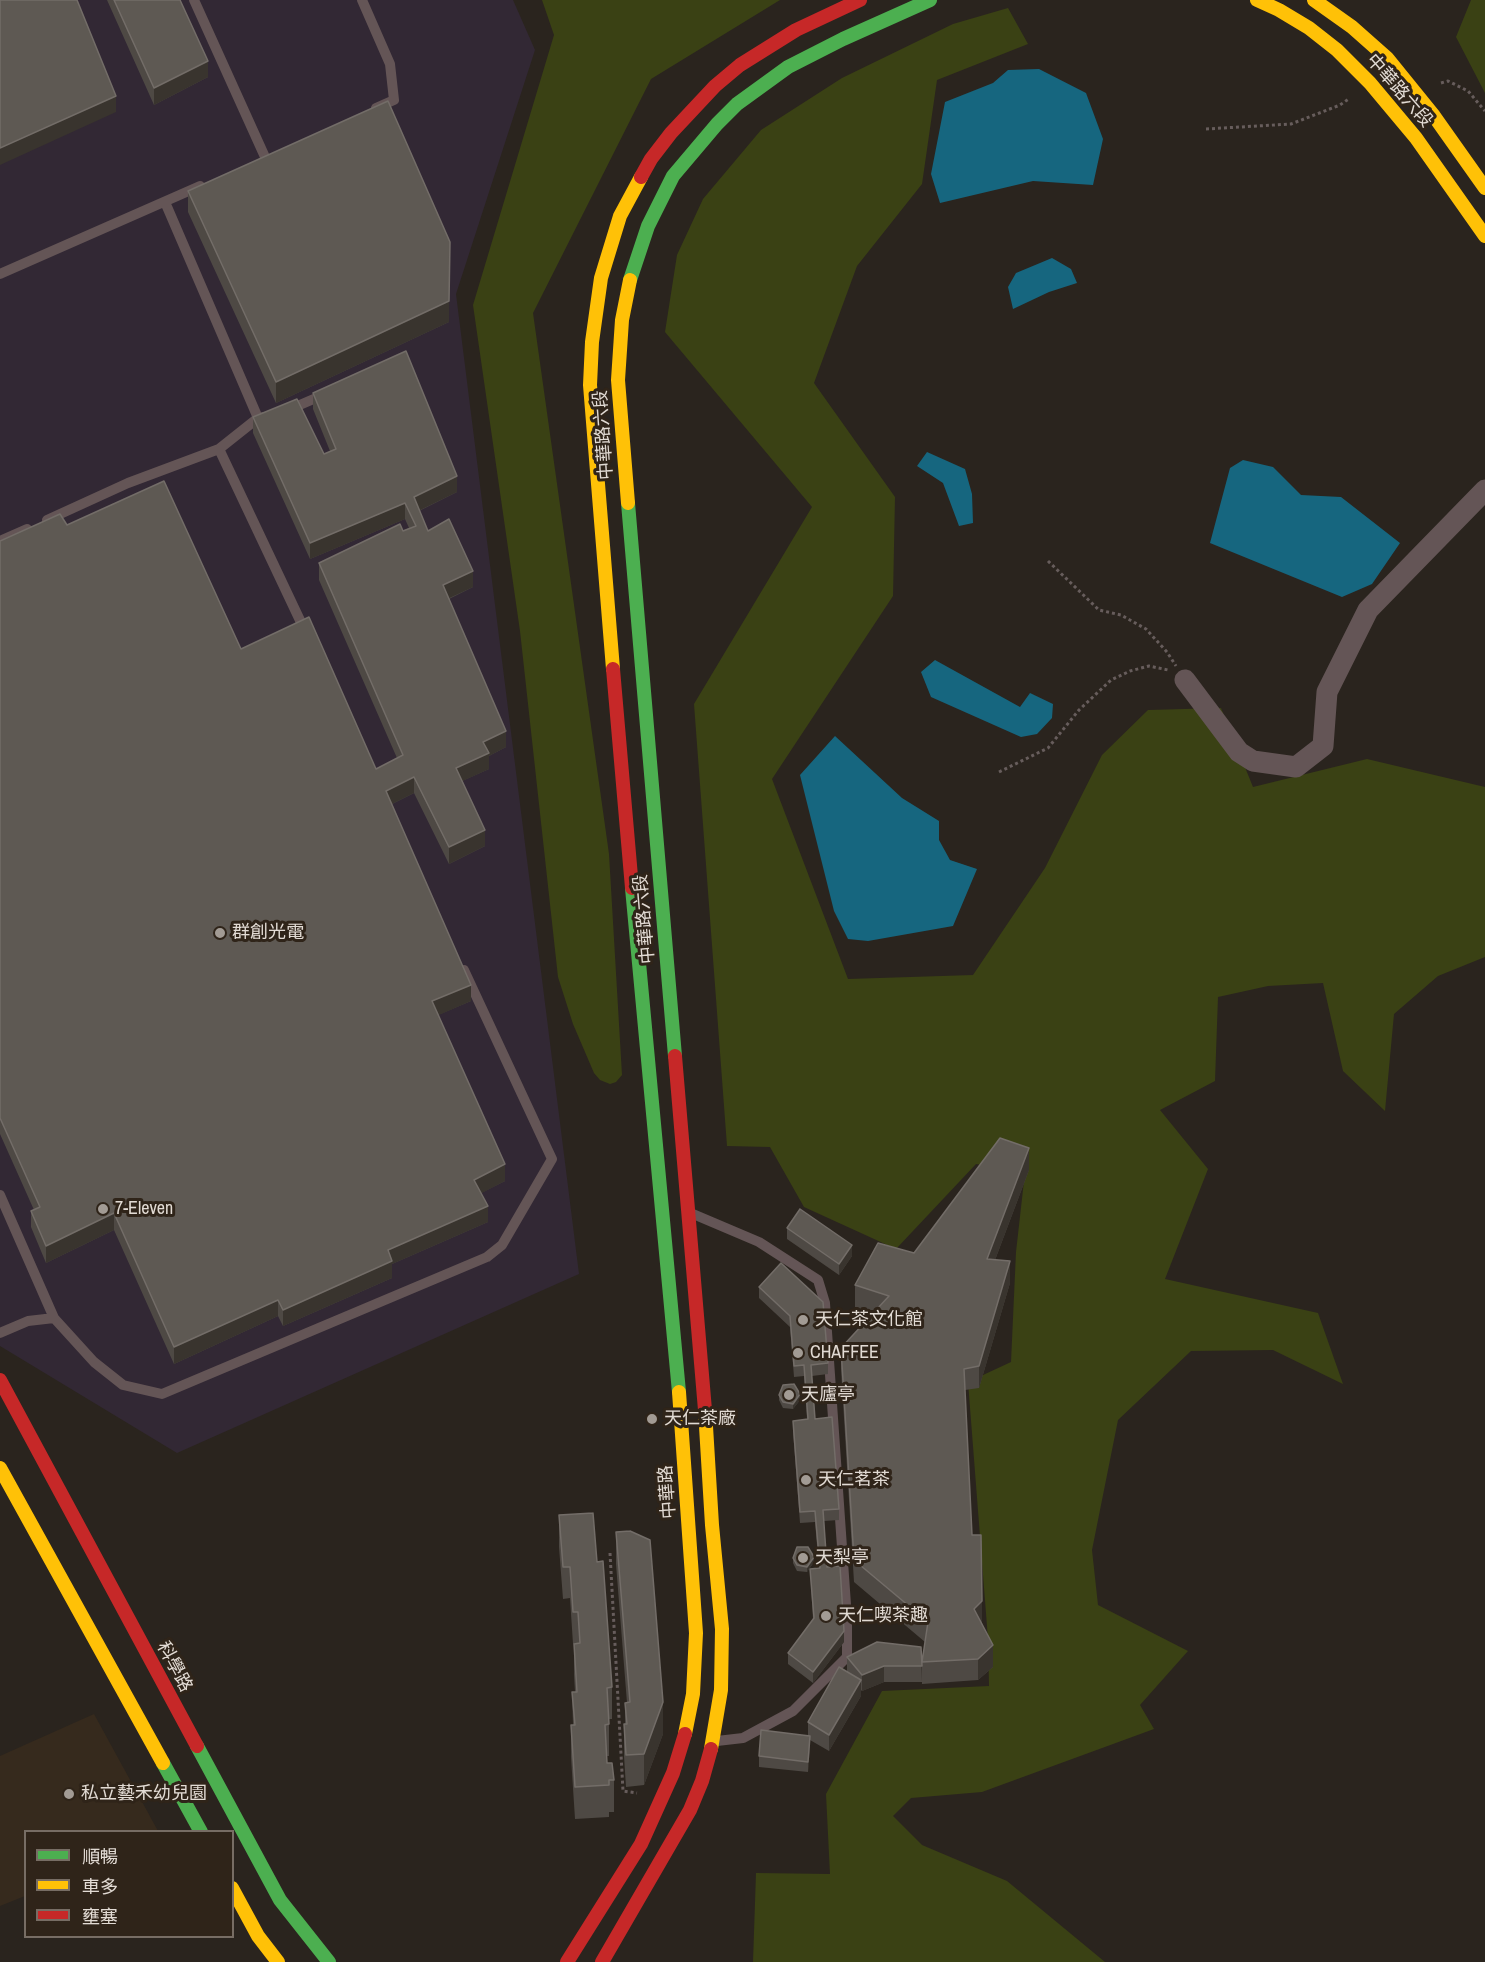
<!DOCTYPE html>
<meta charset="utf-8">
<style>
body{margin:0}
#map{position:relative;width:1485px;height:1962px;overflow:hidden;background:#2a241e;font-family:"Archivo Narrow","Noto Sans TC",sans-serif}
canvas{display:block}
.legend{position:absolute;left:24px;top:1830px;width:210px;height:108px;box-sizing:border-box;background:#2f2419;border:2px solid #776d64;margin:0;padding:8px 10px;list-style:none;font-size:18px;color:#e2dbd4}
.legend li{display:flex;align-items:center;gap:12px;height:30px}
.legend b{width:30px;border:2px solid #776d64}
</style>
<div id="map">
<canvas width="1485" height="1962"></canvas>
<ul class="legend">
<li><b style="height:8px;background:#4caf50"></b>順暢</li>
<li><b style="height:8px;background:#ffc107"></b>車多</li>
<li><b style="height:8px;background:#c62828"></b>壅塞</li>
</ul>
</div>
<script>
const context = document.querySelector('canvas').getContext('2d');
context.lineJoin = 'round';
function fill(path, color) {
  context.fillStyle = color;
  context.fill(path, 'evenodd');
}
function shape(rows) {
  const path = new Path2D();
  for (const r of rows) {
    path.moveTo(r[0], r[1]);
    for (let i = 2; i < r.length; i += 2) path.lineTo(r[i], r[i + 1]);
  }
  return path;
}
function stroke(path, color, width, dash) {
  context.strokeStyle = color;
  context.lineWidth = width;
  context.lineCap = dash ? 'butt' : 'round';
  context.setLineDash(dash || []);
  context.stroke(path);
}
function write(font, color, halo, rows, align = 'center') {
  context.font = font + ' "Archivo Narrow","Noto Sans TC",sans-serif';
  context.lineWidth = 6;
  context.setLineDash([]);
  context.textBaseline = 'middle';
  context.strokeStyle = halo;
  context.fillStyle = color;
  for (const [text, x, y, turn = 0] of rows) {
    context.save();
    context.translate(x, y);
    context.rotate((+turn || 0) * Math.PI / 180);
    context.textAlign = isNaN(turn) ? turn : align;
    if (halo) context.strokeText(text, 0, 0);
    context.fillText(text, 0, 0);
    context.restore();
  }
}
const industrial = shape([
 [0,0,513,0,535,50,456,294,579,1274,177,1453,0,1346]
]);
const education = shape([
 [94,1714,158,1831,26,1832,25,1896,0,1906,0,1756]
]);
const green = shape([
 [542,0,780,0,651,79,533,313,609,854,622,1075,616,1082,610,1084,600,1080,594,1073,573,1024,558,977,520,631,473,305,554,35],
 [1471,0,1485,0,1485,93,1456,37],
 [1008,8,1028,44,937,80,922,184,857,266,814,383,895,497,893,596,772,779,848,979,973,975,1045,868,1102,755,1148,710,1221,708,1253,787,1367,759,1485,787,1485,957,1438,976,1394,1014,1385,1111,1343,1071,1323,983,1268,986,1218,997,1215,1081,1160,1110,1208,1169,1165,1279,1318,1313,1343,1384,1273,1350,1191,1351,1118,1420,1092,1550,1098,1605,1188,1651,1140,1705,1154,1729,982,1792,911,1798,893,1816,922,1845,1007,1881,1105,1962,753,1962,756,1873,830,1874,826,1794,882,1691,989,1686,988,1639,968,1382,1011,1362,1016,1252,1025,1172,976,1164,896,1249,804,1207,770,1147,727,1146,694,704,812,507,665,332,677,255,703,199,761,130,842,78,953,24]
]);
const water = shape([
 [1039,69,1086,93,1103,139,1093,185,1033,181,940,203,931,174,945,102,993,83,1008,70],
 [1052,258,1071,269,1077,283,1049,292,1013,309,1008,287,1016,273],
 [927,452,965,469,972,494,973,523,959,526,943,483,917,466],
 [1243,460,1273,467,1301,495,1341,497,1400,543,1372,584,1342,597,1210,543,1230,468],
 [935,660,1020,707,1030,693,1053,704,1052,718,1037,734,1021,737,931,697,921,672],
 [835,736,902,798,939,821,939,840,950,860,977,869,953,926,868,941,848,939,834,911,800,775]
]);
const path = shape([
 [1441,83,1448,81,1468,91,1485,111],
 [1206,129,1291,124,1340,105,1350,98],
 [1048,561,1099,610,1121,615,1146,629,1167,652,1176,666],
 [999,772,1048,748,1079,710,1111,680,1130,671,1149,666,1168,670],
 [610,1553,623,1791,637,1793]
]);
const lane = shape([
 [194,0,265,157],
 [362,0,390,64,394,100,376,108],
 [165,202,258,418],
 [0,274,200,186],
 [288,410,323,395],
 [219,449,306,633],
 [47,520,128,483,219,449,258,418,265,417],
 [0,541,27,529],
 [0,1195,54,1318],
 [693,1214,759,1242,818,1280,825,1303,847,1619,847,1657,793,1711,743,1738,717,1741],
 [0,1333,28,1321,54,1318,94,1362,123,1385,162,1394,487,1257,502,1245,552,1159,464,970]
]);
const street = shape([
 [1185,680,1239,752,1253,761,1296,767,1323,746,1327,692,1368,610,1485,490]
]);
const fast = shape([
 [630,280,648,226,673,176,717,124,737,104,788,67,843,39,930,0],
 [628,503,675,1056],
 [632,888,679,1392],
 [197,1746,280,1900,329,1962],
 [163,1763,201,1832]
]);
const slow = shape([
 [1257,0,1279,10,1309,28,1337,50,1370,83,1416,138,1485,236],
 [1314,0,1352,27,1387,58,1434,116,1485,188],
 [628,503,618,380,622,320,630,280],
 [613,669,590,385,592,342,601,278,620,216,641,177],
 [679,1392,696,1633,693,1694,685,1734],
 [705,1410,712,1525,722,1629,721,1690,711,1749],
 [0,1468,163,1763],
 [232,1888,258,1936,278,1962]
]);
const jam = shape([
 [641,177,651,159,671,133,715,86,740,65,796,30,860,0],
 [613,669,632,888],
 [675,1056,705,1410],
 [0,1380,197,1746],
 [567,1962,641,1844,673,1773,685,1734],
 [602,1962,690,1810,702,1781,711,1749]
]);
const wall = shape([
 [107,0,180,0,208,77,154,105],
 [188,191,449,322,276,403,188,212],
 [313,393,457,492,419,511,428,531,473,587,449,599,506,747,489,756,489,769,462,781,485,846,449,864,414,793,392,804,471,1001,438,1015,505,1181,481,1193,488,1222,392,1264,392,1278,283,1326,278,1316,174,1364,114,1230,46,1263,31,1227,31,1211,34,1210,0,1134,0,541,67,525,241,649,376,769,397,758,319,580,319,563,409,528,405,519,310,559,253,433,253,417,324,454,330,451,313,409],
 [1029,1170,995,1260,1010,1283,979,1388,965,1390,972,1535,982,1623,993,1667,978,1680,922,1684,922,1662,925,1642,854,1582,841,1369,841,1348,873,1313,855,1307,855,1285,914,1253],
 [787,1228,852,1256,839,1275,787,1239],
 [781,1263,828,1363,828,1374,812,1376,815,1419,839,1509,839,1520,824,1521,827,1567,844,1642,813,1683,788,1664,788,1653,813,1619,810,1569,819,1568,815,1522,800,1523,793,1432,793,1421,807,1419,804,1376,794,1377,790,1327,759,1298,759,1287],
 [779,1395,800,1400,793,1409,783,1408,779,1400],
 [559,1515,597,1562,612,1687,612,1719,609,1719,609,1756,607,1756,607,1763,614,1780,614,1812,609,1812,609,1817,575,1819,571,1757,571,1725,573,1725,572,1692,575,1692,574,1675,574,1644,573,1644,570,1598,563,1599,559,1547],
 [616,1532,663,1734,644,1785,626,1787,624,1756,624,1724,625,1724,625,1703,627,1703,616,1564],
 [793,1558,814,1562,807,1572,797,1571,793,1563],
 [921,1647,922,1682,884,1682,862,1691,861,1690,861,1696,829,1751,810,1740,808,1772,759,1767,759,1756,808,1735,808,1722,847,1672,847,1657]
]);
const shadedWall = shape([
 [208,61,208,77,154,105,154,88],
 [116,96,116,112,0,165,0,148],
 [450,242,449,322,276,403,276,382],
 [457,476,457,492,414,513,414,497],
 [405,503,405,519,310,559,310,543],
 [473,571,473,587,443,601,443,585],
 [506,731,506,747,489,756,489,769,456,784,456,768,483,742],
 [414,777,414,793,386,807,386,791],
 [485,830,485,846,449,864,449,847],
 [471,985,471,1001,432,1018,432,1001],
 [1029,1148,1029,1170,987,1281,987,1259],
 [505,1164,505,1181,474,1197,474,1180],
 [488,1206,488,1222,392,1264,392,1278,283,1326,283,1310,388,1250],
 [114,1213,114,1230,46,1263,46,1246],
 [852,1245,852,1256,839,1275,839,1264],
 [1010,1261,1010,1283,979,1388,979,1366],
 [278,1300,278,1316,174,1364,174,1347],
 [800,1394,800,1400,793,1409,793,1404],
 [814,1557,814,1562,807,1572,807,1567],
 [982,1601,982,1623,974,1631,974,1609],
 [844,1631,844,1642,813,1683,813,1672],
 [993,1645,993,1667,978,1680,978,1659],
 [884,1666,884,1682,862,1691,862,1675],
 [861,1680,861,1696,829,1751,829,1735],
 [663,1702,663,1734,644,1785,644,1754],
 [810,1736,810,1747,808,1772,808,1762]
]);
const building = shape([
 [0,0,77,0,116,96,0,148,0,0],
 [114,0,180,0,208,61,154,88,114,0],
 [388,101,450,242,449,301,276,382,188,191,388,101],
 [406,351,457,476,414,497,428,531,449,519,473,571,443,585,506,731,483,742,489,753,456,768,485,830,449,847,414,777,386,791,471,985,432,1001,505,1164,474,1180,488,1206,388,1250,392,1261,283,1310,278,1300,174,1347,114,1213,46,1246,31,1211,40,1207,0,1118,0,541,60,514,67,525,164,481,241,649,309,617,376,769,403,755,319,563,400,524,403,531,416,526,405,503,310,543,253,417,297,399,324,454,336,449,313,393,406,351],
 [1000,1138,1029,1148,987,1259,1010,1261,979,1366,964,1369,972,1535,981,1535,982,1601,974,1609,993,1645,978,1659,922,1662,928,1622,854,1560,841,1348,889,1296,855,1285,878,1243,914,1253,1000,1138],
 [800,1209,852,1245,839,1264,787,1228,800,1209],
 [781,1263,823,1302,828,1363,811,1365,815,1419,832,1417,839,1509,823,1510,827,1567,840,1566,844,1631,813,1672,788,1653,814,1618,810,1569,820,1568,815,1511,800,1512,793,1421,808,1419,804,1365,794,1366,790,1316,759,1287,781,1263],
 [794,1384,800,1394,793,1404,783,1402,779,1395,783,1385,794,1384],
 [593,1513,597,1562,603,1561,612,1687,607,1688,609,1724,605,1725,607,1763,612,1763,614,1780,609,1780,609,1785,575,1787,571,1725,575,1725,572,1692,577,1692,574,1644,580,1643,578,1612,573,1612,570,1567,563,1567,559,1515,593,1513],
 [630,1531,650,1540,663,1702,644,1754,626,1755,624,1724,627,1724,625,1703,630,1702,616,1532,630,1531],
 [797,1547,808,1547,814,1557,807,1567,797,1565,793,1558,797,1547],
 [877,1642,921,1647,922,1666,884,1666,862,1675,847,1657,877,1642],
 [839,1667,861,1680,829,1735,808,1722,839,1667],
 [761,1730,810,1736,808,1762,759,1756,761,1730]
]);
const markers = [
 [220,933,6,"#a29b94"],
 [103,1209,6,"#a29b94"],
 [803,1320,6,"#a29b94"],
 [798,1353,6,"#a29b94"],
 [789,1395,6,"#a29b94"],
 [652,1419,6,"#a29b94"],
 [806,1480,6,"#a29b94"],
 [803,1558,6,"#a29b94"],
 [826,1616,6,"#a29b94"],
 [69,1794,6,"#a29b94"]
];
const streetNames = [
 ["中華路六段",1399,91,49],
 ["中華路六段",604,435,-94],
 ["中華路六段",645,919,-95],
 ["中華路",668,1492,-94],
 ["科學路",174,1667,62]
];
const poiNames = [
 ["群創光電",232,933],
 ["7-Eleven",115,1209],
 ["天仁茶文化館",815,1320],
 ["CHAFFEE",810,1353],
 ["天廬亭",801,1395],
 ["天仁茶廠",664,1419],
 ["天仁茗茶",818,1480],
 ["天梨亭",815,1558],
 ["天仁喫茶趣",838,1616],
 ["私立藝禾幼兒園",81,1794]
];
fill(industrial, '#322834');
fill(education, '#362a1d');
fill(green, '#3a4114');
fill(water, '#16667f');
stroke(path, '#675d5c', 3, [3, 3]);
stroke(lane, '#645556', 10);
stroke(street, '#645556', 21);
stroke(fast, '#4caf50', 14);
stroke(slow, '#ffc107', 14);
stroke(jam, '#c62828', 14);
fill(wall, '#4e4944');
fill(shadedWall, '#39342e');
fill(building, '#5e5953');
stroke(building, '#736d68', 1.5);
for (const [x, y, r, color] of markers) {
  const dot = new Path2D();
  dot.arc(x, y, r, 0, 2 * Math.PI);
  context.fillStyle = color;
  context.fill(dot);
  stroke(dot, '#2f2419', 2);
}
write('18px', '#e2dbd4', '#2f2419', streetNames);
write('18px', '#e2dbd4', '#2f2419', poiNames, 'left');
</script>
